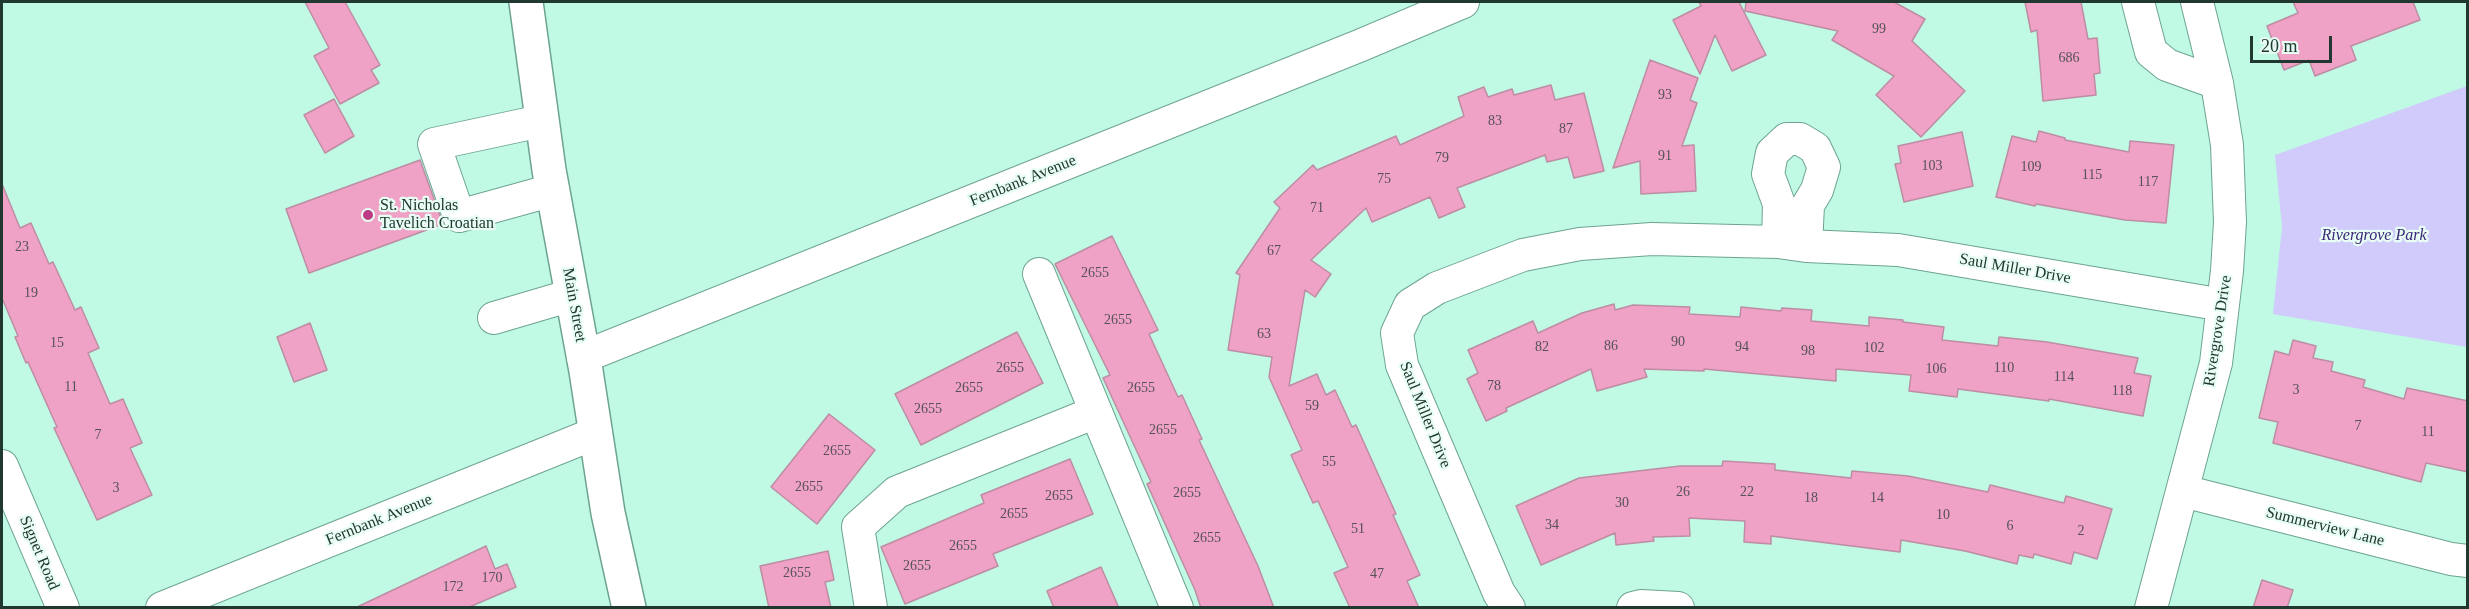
<!DOCTYPE html>
<style>
body{margin:0}
#map{position:relative;width:2469px;height:609px;overflow:hidden;background:#c0f9e4;font-family:Georgia,serif}
canvas{display:block}
.frame{position:absolute;inset:0;border:3px solid #213830;pointer-events:none}
.scale{position:absolute;left:2250px;top:36px;width:82px;height:27px;box-sizing:border-box;border:3px solid #213830;border-top:0;padding-left:8px;font-size:18px;line-height:21px;white-space:nowrap;color:#213830;-webkit-text-stroke:4px #e8fef5;paint-order:stroke}
</style>
<div id="map">
<canvas width="2469" height="609"></canvas>
<div class="frame"></div>
<div class="scale">20 m</div>
</div>
<script>
const context = document.querySelector('canvas').getContext('2d');
context.lineJoin = 'round';
function fill(path, color) {
  context.fillStyle = color;
  context.fill(path, 'evenodd');
}
function shape(rows) {
  const path = new Path2D();
  for (const r of rows) {
    path.moveTo(r[0], r[1]);
    for (let i = 2; i < r.length; i += 2) path.lineTo(r[i], r[i + 1]);
  }
  return path;
}
function stroke(path, color, width, dash) {
  context.strokeStyle = color;
  context.lineWidth = width;
  context.lineCap = dash ? 'butt' : 'round';
  context.setLineDash(dash || []);
  context.stroke(path);
}
function write(font, color, halo, rows, align = 'center') {
  context.font = font + ' Georgia,serif';
  context.lineWidth = 4.5;
  context.setLineDash([]);
  context.textBaseline = 'middle';
  context.strokeStyle = halo;
  context.fillStyle = color;
  for (const [text, x, y, turn = 0] of rows) {
    context.save();
    context.translate(x, y);
    context.rotate((+turn || 0) * Math.PI / 180);
    context.textAlign = isNaN(turn) ? turn : align;
    if (halo) context.strokeText(text, 0, 0);
    context.fillText(text, 0, 0);
    context.restore();
  }
}
const green = shape([
 [2467,86,2467,347,2273,314,2282,227,2275,155]
]);
const building = shape([
 [305,2,345,2,380,65,371,70,379,83,340,104,314,56,329,48,305,2],
 [1699,2,1739,2,1766,55,1732,71,1715,35,1700,74,1673,20,1701,6,1699,2],
 [1746,2,1894,2,1925,19,1912,41,1965,91,1921,137,1876,95,1894,76,1832,40,1838,31,1745,11,1746,2],
 [2025,2,2081,2,2088,39,2097,38,2100,73,2094,74,2096,95,2043,101,2037,30,2031,32,2025,2],
 [2293,2,2413,2,2420,20,2351,46,2356,60,2315,76,2309,60,2284,70,2267,26,2298,13,2293,2],
 [1650,60,1698,78,1690,100,1697,103,1682,146,1694,145,1696,191,1641,194,1640,161,1613,168,1650,60],
 [1551,85,1555,100,1584,93,1604,171,1574,178,1568,157,1547,162,1545,155,1457,188,1465,207,1439,218,1430,197,1372,222,1366,208,1311,260,1331,274,1315,297,1305,290,1289,386,1317,374,1326,395,1335,390,1352,427,1356,425,1396,514,1393,515,1420,575,1407,581,1419,608,1350,608,1334,573,1348,567,1318,501,1313,503,1291,455,1302,450,1269,377,1272,357,1228,350,1240,275,1236,273,1280,208,1274,202,1313,165,1317,170,1396,136,1400,145,1464,116,1458,97,1484,87,1488,97,1512,89,1514,95,1551,85],
 [334,99,354,136,325,153,304,115,334,99],
 [2039,131,2065,138,2065,140,2129,152,2130,141,2174,145,2166,223,2125,220,2036,204,2035,206,1996,197,2012,136,2036,142,2039,131],
 [1962,132,1973,186,1904,202,1895,164,1901,163,1898,146,1962,132],
 [420,160,443,224,309,273,286,209,420,160],
 [2,184,20,228,31,223,49,264,53,262,75,310,81,307,99,348,88,353,110,404,123,399,142,443,130,448,152,495,97,520,54,428,57,427,28,362,26,363,15,337,18,336,2,298,2,184],
 [1112,236,1158,330,1149,334,1178,397,1182,395,1202,439,1199,440,1258,566,1274,608,1201,608,1195,590,1147,484,1151,482,1103,378,1110,375,1055,264,1112,236],
 [1614,304,1615,310,1633,305,1690,307,1689,314,1740,317,1741,307,1781,311,1782,308,1812,310,1811,321,1869,326,1869,317,1903,320,1903,322,1944,327,1942,340,1998,346,1999,337,2047,342,2138,358,2134,373,2151,376,2143,416,2049,399,2049,401,1958,389,1957,397,1909,391,1911,375,1836,369,1836,381,1704,369,1704,371,1644,369,1647,377,1597,391,1591,369,1506,408,1507,411,1486,421,1467,379,1478,373,1468,350,1533,321,1538,333,1582,313,1614,304],
 [310,323,327,370,294,382,277,337,310,323],
 [1017,332,1043,383,921,445,895,394,1017,332],
 [2293,340,2316,346,2313,358,2333,362,2331,371,2365,380,2363,387,2404,399,2407,388,2468,401,2468,472,2426,463,2421,482,2273,443,2278,422,2259,418,2275,351,2289,355,2293,340],
 [829,414,875,450,817,524,771,487,829,414],
 [1070,459,1093,514,993,554,998,566,905,604,881,547,984,503,981,495,1070,459],
 [1723,461,1775,464,1775,470,1851,478,1852,471,1908,476,1988,492,1990,485,2064,503,2066,496,2112,509,2097,559,2074,552,2071,564,2034,554,2033,558,2019,555,2017,564,1965,551,1901,540,1900,552,1771,536,1771,544,1744,542,1745,521,1689,518,1690,536,1653,537,1654,541,1616,545,1615,533,1541,565,1516,506,1579,478,1680,466,1722,466,1723,461],
 [486,546,495,569,507,564,516,587,467,608,355,608,486,546],
 [828,551,834,580,825,582,831,608,769,608,760,566,828,551],
 [1101,567,1119,608,1054,608,1047,591,1101,567],
 [2262,580,2293,590,2287,608,2253,608,2262,580]
]);
const minor = shape([
 [2138,2,2151,52,2167,65,2217,83],
 [541,121,434,144,459,216,553,190],
 [1778,242,1779,204,1768,174,1772,153,1787,139,1800,139,1815,148,1824,167,1817,190,1808,205,1806,246],
 [1039,274,1177,608],
 [494,318,572,295],
 [583,357,1359,46,1463,2],
 [2,466,63,608],
 [2183,491,2451,559,2468,561],
 [162,608,596,433],
 [871,608,858,527,897,492,1096,412],
 [1509,608,1499,593,1402,365,1397,333,1410,305,1437,288,1523,255,1580,244,1652,239,1778,242,1806,246,1898,250,2223,305],
 [1633,608,1641,606,1678,608],
 [2151,608,2216,363,2227,271,2230,222,2227,145,2217,83,2197,2]
]);
const major = shape([
 [526,2,549,170,586,371,608,513,629,608]
]);
const markers = [
 [368,215,6,"#bd3b84"]
];
const numberNames = [
 ["99",1879,29],
 ["686",2069,58],
 ["93",1665,95],
 ["83",1495,121],
 ["87",1566,129],
 ["91",1665,156],
 ["79",1442,158],
 ["103",1932,166],
 ["109",2031,167],
 ["115",2092,175],
 ["75",1384,179],
 ["117",2148,182],
 ["71",1317,208],
 ["23",22,247],
 ["67",1274,251],
 ["2655",1095,273],
 ["19",31,293],
 ["2655",1118,320],
 ["63",1264,334],
 ["90",1678,342],
 ["15",57,343],
 ["86",1611,346],
 ["82",1542,347],
 ["94",1742,347],
 ["102",1874,348],
 ["98",1808,351],
 ["2655",1010,368],
 ["110",2004,368],
 ["106",1936,369],
 ["114",2064,377],
 ["78",1494,386],
 ["11",71,387],
 ["2655",969,388],
 ["2655",1141,388],
 ["3",2296,390],
 ["118",2122,391],
 ["59",1312,406],
 ["2655",928,409],
 ["7",2358,426],
 ["2655",1163,430],
 ["11",2428,432],
 ["7",98,435],
 ["2655",837,451],
 ["55",1329,462],
 ["2655",809,487],
 ["3",116,488],
 ["26",1683,492],
 ["22",1747,492],
 ["2655",1187,493],
 ["2655",1059,496],
 ["18",1811,498],
 ["14",1877,498],
 ["30",1622,503],
 ["2655",1014,514],
 ["10",1943,515],
 ["34",1552,525],
 ["6",2010,526],
 ["51",1358,529],
 ["2",2081,531],
 ["2655",1207,538],
 ["2655",963,546],
 ["2655",917,566],
 ["2655",797,573],
 ["47",1377,574],
 ["170",492,578],
 ["172",453,587]
];
const streetNames = [
 ["Fernbank Avenue",1023,181,-22],
 ["Saul Miller Drive",2015,269,10],
 ["Main Street",574,305,80],
 ["Rivergrove Drive",2218,331,-81],
 ["Saul Miller Drive",1425,415,68],
 ["Fernbank Avenue",379,520,-22],
 ["Summerview Lane",2325,527,14],
 ["Signet Road",39,553,67]
];
const poiNames = [
 ["St. Nicholas",380,206],
 ["Tavelich Croatian",380,224]
];
const parkNames = [
 ["Rivergrove Park",2374,236]
];
fill(green, '#d0cbfb');
fill(building, '#efa1c6');
stroke(building, '#bd8da3', 1.5);
stroke(minor, '#6da490', 34);
stroke(major, '#6da490', 36);
stroke(minor, '#fff', 32);
stroke(major, '#fff', 33);
for (const [x, y, r, color] of markers) {
  const dot = new Path2D();
  dot.arc(x, y, r, 0, 2 * Math.PI);
  context.fillStyle = color;
  context.fill(dot);
  stroke(dot, '#e8fef5', 2);
}
write('14px', '#545256', null, numberNames);
write('16px', '#213830', '#e8fef5', streetNames);
write('16px', '#213830', '#e8fef5', poiNames, 'left');
write('italic 16px', '#3b2577', '#e8fef5', parkNames);
</script>
